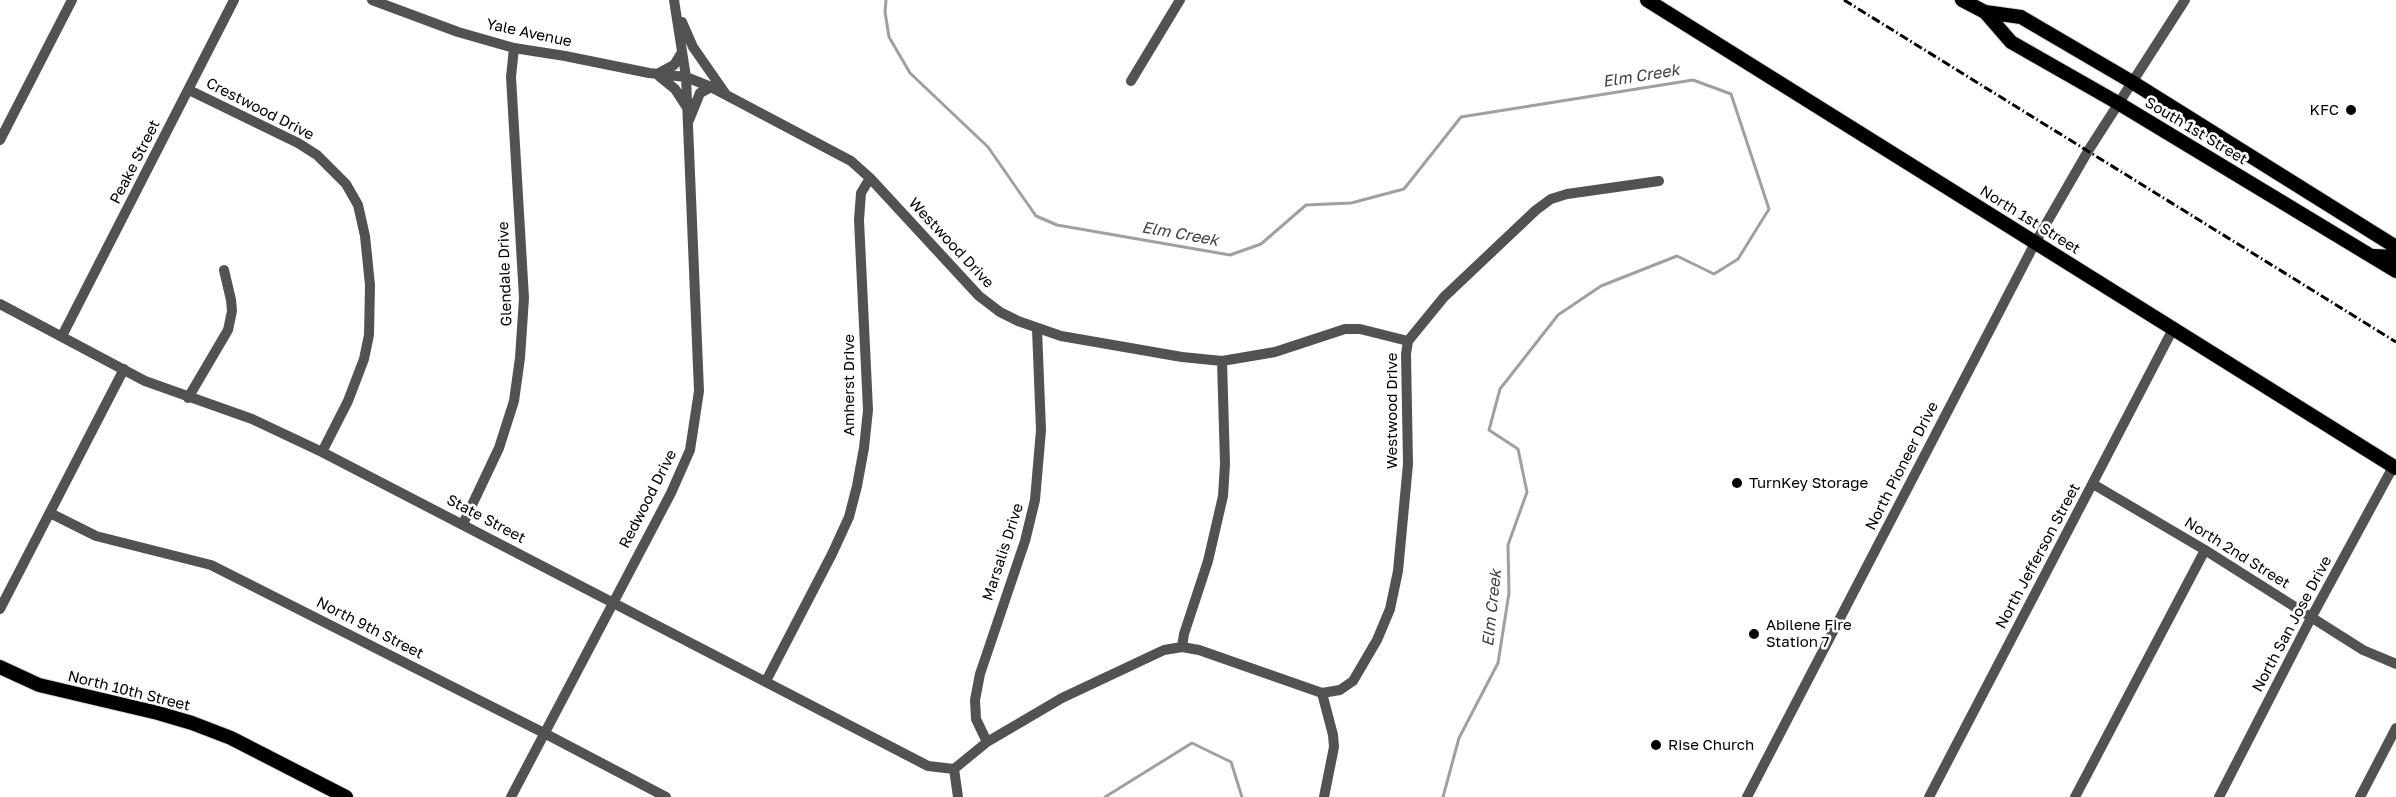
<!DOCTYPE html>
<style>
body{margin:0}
canvas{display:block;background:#fff}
</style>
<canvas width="2396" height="797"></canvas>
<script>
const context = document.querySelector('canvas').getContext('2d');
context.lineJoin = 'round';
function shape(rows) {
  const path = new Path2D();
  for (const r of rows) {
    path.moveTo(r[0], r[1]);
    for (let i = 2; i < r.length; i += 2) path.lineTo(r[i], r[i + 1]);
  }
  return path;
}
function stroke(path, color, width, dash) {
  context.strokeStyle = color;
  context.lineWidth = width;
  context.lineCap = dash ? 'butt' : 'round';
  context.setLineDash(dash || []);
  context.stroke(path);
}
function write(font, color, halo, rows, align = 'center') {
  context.font = font + ' "Golos Text",sans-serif';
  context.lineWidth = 5;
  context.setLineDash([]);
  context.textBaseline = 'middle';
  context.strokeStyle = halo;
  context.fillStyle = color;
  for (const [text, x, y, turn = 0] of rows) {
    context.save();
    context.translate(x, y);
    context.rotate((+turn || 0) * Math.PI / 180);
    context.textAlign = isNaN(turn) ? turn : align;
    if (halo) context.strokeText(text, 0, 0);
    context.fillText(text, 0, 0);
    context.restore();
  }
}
const stream = shape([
 [886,0,885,12,889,37,910,73,988,147,1036,216,1057,225,1230,255,1261,244,1306,205,1351,203,1404,189,1461,117,1693,80,1731,94,1769,209,1738,259,1714,274,1677,256,1601,286,1558,315,1500,389,1489,430,1518,449,1527,492,1508,545,1509,593,1498,663,1459,738,1443,797],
 [1105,797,1192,743,1231,762,1242,797]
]);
const minor = shape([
 [372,0,458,32,514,48,565,56,649,73,686,77,699,391,690,450,671,493,511,797],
 [674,0,686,77,711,87,851,161,870,178,979,296,1000,312,1018,321,1061,336,1182,357,1222,361,1275,352,1345,329,1360,329,1408,341],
 [682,22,693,47,725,93],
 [659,73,674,65,682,52],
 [659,76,675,89,686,106],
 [1131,81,1180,0],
 [189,90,298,143,317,155,346,184,358,205,365,236,370,285,369,335,364,359,348,401,322,452],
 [689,120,700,93,711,87],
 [0,140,72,0],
 [0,304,145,381,252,419,322,452,928,766,954,769],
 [62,336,234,0],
 [188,398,228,330,232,311,231,300,224,270],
 [2093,484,2205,550,2363,650,2396,664],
 [50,513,96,536,211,565,544,733,666,797],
 [463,524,499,448,514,401,520,358,524,298,511,77,514,48],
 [0,609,124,369],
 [1182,647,1184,634,1208,561,1223,496,1225,464,1222,361],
 [766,681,832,554,849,517,857,486,864,448,868,410,859,220,861,193,870,178],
 [1322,693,1333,735,1334,747,1324,797],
 [987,742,976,719,975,700,980,674,1025,541,1035,500,1041,430,1037,329],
 [958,797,954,769,987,742,1062,698,1164,650,1182,647,1199,650,1322,693,1340,690,1353,681,1377,640,1390,609,1398,571,1408,464,1406,354,1408,341,1444,297,1536,210,1551,199,1567,194,1659,181],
 [1747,797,2035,243,2088,151,2185,0],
 [1929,797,2173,329],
 [2075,797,2205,550],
 [2219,797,2311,618,2393,467],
 [2360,797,2396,728]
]);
const major = shape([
 [1647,0,2396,468],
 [1962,0,1985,12,2021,17,2132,82,2396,247],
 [1985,12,2011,42,2118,103,2396,271],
 [2374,256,2396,257],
 [0,667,39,685,158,713,192,723,231,738,346,797]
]);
const rail = shape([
 [1844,0,2396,342]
]);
const markers = [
 [2351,110,6,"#000"],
 [1737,483,6,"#000"],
 [1754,634,6,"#000"],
 [1656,745,6,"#000"]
];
const streetNames = [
 ["Yale Avenue",529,33,12],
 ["Crestwood Drive",260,109,27],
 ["South 1st Street",2196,131,31],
 ["Peake Street",135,162,-63],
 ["North 1st Street",2030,220,32],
 ["Westwood Drive",951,243,47],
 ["Glendale Drive",505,274,-92],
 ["Amherst Drive",849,385,-90],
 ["Westwood Drive",1392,411,-90],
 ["North Pioneer Drive",1902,466,-63],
 ["Redwood Drive",648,499,-63],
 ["State Street",486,519,28],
 ["Marsalis Drive",1003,552,-72],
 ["North 2nd Street",2237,553,32],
 ["North Jefferson Street",2038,556,-62],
 ["North San Jose Drive",2292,624,-62],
 ["North 9th Street",370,628,27],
 ["North 10th Street",129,691,14]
];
const poiNames = [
 ["KFC",2339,110,"right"],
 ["TurnKey Storage",1749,483],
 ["Abilene Fire",1766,625],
 ["Station 7",1766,642],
 ["Rise Church",1668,745]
];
const waterNames = [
 ["Elm Creek",1641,76,-9],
 ["Elm Creek",1180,234,10],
 ["Elm Creek",1492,608,-84]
];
stroke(stream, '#a0a0a0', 3);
stroke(major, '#dbdbdb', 16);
stroke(minor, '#525252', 10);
stroke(major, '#000', 14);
stroke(rail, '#000', 3, [9, 3, 1.5, 3]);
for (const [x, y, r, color] of markers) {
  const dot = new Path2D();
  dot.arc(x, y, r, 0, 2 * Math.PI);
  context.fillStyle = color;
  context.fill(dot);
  stroke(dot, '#fff', 2);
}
write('15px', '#000', '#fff', streetNames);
write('15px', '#000', '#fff', poiNames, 'left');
write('italic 16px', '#414141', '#fff', waterNames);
</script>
